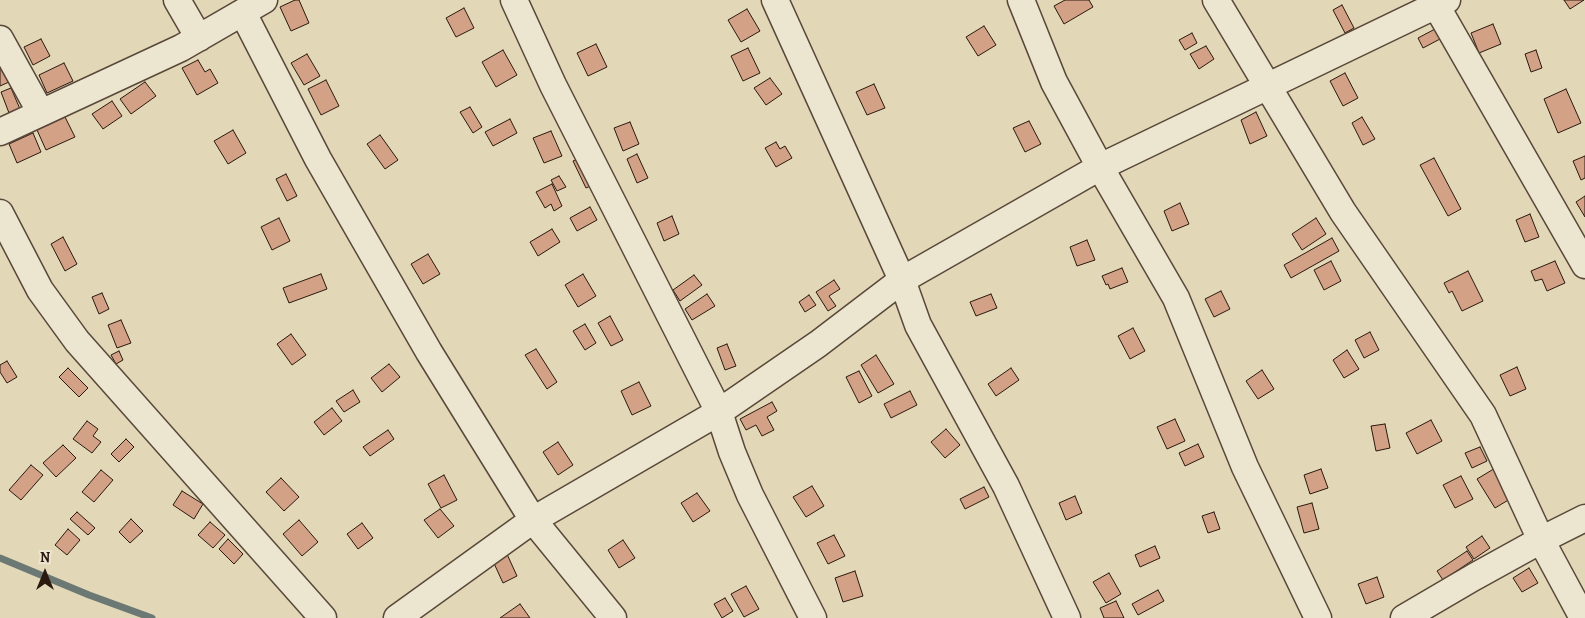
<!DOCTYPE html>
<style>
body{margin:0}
#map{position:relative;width:1585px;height:618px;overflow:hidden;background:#e2d7b6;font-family:Alegreya,serif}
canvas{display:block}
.north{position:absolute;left:20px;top:548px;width:50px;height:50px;-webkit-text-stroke:4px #ece5d0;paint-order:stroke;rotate:0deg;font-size:14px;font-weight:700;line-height:20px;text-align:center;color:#2a190f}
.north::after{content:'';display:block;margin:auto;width:18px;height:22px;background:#2a190f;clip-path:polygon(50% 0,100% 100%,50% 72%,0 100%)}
</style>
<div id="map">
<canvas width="1585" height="618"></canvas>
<div class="north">N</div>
</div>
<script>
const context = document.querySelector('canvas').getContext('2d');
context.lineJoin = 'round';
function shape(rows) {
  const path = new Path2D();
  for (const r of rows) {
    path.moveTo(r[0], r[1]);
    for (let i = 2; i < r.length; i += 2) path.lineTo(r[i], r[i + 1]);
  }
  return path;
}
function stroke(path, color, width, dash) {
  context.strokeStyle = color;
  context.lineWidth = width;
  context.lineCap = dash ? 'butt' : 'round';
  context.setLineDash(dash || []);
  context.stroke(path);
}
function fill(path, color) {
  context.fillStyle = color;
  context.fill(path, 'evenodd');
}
const stream = shape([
 [0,558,89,595,152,618]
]);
const building = shape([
 [295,0,299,0,309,23,291,31,280,7,295,0],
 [1065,0,1089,0,1093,7,1064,24,1054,6,1065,0],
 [1564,0,1584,0,1570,9,1564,0],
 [1342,5,1354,28,1345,33,1333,10,1342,5],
 [464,8,474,28,456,37,446,18,464,8],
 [747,9,760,31,741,42,728,20,747,9],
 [1493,24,1501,44,1479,53,1471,33,1493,24],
 [984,26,996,45,978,56,966,37,984,26],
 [1435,29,1440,39,1423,48,1418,38,1435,29],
 [1192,33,1197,43,1185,50,1179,40,1192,33],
 [41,39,50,56,33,65,24,47,41,39],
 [596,44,607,67,588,76,577,53,596,44],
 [1206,46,1214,59,1199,69,1190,54,1206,46],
 [748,48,760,73,743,81,731,56,748,48],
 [503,50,517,75,496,87,482,62,503,50],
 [1536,50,1542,68,1531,72,1525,54,1536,50],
 [307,54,320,76,304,85,291,63,307,54],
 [198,60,205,72,210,69,218,83,197,95,182,68,198,60],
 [0,62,9,82,0,86,0,62],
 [64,63,73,81,47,93,39,75,64,63],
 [1345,73,1358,98,1343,106,1330,81,1345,73],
 [770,78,782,94,766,105,754,88,770,78],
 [326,80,339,106,321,115,308,89,326,80],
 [145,82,156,96,131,114,120,99,145,82],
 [874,84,885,108,867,115,856,92,874,84],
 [11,88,20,109,9,113,1,92,11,88],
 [1566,89,1581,123,1558,133,1544,99,1566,89],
 [112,101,122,116,103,129,92,114,112,101],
 [470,107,482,127,473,133,460,112,470,107],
 [1256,112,1267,136,1250,144,1241,120,1256,112],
 [65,117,75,137,46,150,37,130,65,117],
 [1362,117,1375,139,1363,145,1352,123,1362,117],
 [510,119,517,133,493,146,485,132,510,119],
 [1029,121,1041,144,1025,152,1013,128,1029,121],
 [630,122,639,144,623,151,614,128,630,122],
 [233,130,246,153,228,164,214,141,233,130],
 [551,131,562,156,544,163,533,138,551,131],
 [33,133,41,152,17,163,9,144,33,133],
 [380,135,398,160,385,169,367,144,380,135],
 [776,142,780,149,785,146,792,158,776,167,765,148,776,142],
 [637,154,648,178,637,183,627,159,637,154],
 [1585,156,1585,178,1581,180,1573,161,1585,156],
 [580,158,597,183,586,188,573,161,580,158],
 [1434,158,1461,209,1448,216,1420,165,1434,158],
 [286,174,297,196,287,201,276,179,286,174],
 [559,176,566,187,557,191,551,180,559,176],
 [552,184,562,206,554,211,551,204,545,208,536,192,552,184],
 [1585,196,1585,217,1576,202,1585,196],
 [1180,203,1189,224,1172,231,1164,211,1180,203],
 [590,207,597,220,577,231,570,218,590,207],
 [1530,214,1539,237,1525,242,1516,220,1530,214],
 [672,216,679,234,664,241,657,223,672,216],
 [279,218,290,241,272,250,261,227,279,218],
 [1316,218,1326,234,1302,250,1292,234,1316,218],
 [552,229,560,242,538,256,530,242,552,229],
 [63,237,77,264,65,271,51,244,63,237],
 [1332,238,1339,251,1291,278,1284,265,1332,238],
 [1087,240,1095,260,1077,266,1070,247,1087,240],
 [428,254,440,274,423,284,411,264,428,254],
 [1331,261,1341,281,1324,290,1314,270,1331,261],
 [1555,261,1565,283,1547,291,1542,279,1535,281,1531,271,1555,261],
 [1122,268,1128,282,1110,289,1108,284,1106,285,1102,276,1122,268],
 [1468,271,1483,301,1462,311,1452,291,1449,293,1444,283,1468,271],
 [321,274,327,289,289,303,283,288,321,274],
 [583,274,596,296,578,307,565,285,583,274],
 [694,275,702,285,680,301,673,290,694,275],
 [834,280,840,289,829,296,836,306,828,311,816,292,834,280],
 [1221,291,1230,309,1214,317,1205,299,1221,291],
 [102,293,109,309,99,314,92,297,102,293],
 [707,294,715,306,692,320,685,309,707,294],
 [991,294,997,308,976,316,970,302,991,294],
 [809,295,816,305,805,312,799,302,809,295],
 [610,316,623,340,611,346,598,323,610,316],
 [121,320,131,343,117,348,108,325,121,320],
 [585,324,596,343,585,350,573,331,585,324],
 [1133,328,1145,351,1130,359,1118,336,1133,328],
 [1370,332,1379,350,1364,358,1355,340,1370,332],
 [291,334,306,355,292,365,277,344,291,334],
 [727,344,736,366,725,370,717,348,727,344],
 [536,349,557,382,547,389,525,355,536,349],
 [1347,350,1359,369,1344,378,1333,360,1347,350],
 [119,351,123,360,116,364,111,355,119,351],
 [876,355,894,384,878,393,861,365,876,355],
 [7,361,17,377,7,383,0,372,0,365,7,361],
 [389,364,400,377,382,392,371,378,389,364],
 [1517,367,1526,389,1510,396,1500,375,1517,367],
 [68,368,88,388,79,397,59,377,68,368],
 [1011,368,1019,380,996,396,988,384,1011,368],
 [1262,370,1274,389,1258,399,1246,381,1262,370],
 [859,371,872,396,859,403,846,377,859,371],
 [639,382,651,406,632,415,621,391,639,382],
 [353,390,360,402,344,412,336,401,353,390],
 [910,391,917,405,891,418,884,404,910,391],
 [772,402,777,411,767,417,774,430,762,436,756,425,746,430,740,419,772,402],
 [332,408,342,421,324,435,314,422,332,408],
 [1175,419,1185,441,1167,449,1157,427,1175,419],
 [1431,420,1442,441,1417,454,1406,433,1431,420],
 [87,421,98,429,93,436,101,442,92,453,73,439,87,421],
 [1385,424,1390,448,1376,451,1371,426,1385,424],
 [946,429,960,445,945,458,931,442,946,429],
 [388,430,394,439,370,456,363,447,388,430],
 [126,439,134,447,119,462,111,454,126,439],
 [558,442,573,465,558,475,543,452,558,442],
 [1198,444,1204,457,1185,466,1179,453,1198,444],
 [63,445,76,458,56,477,43,463,63,445],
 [1480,447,1487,461,1472,468,1465,453,1480,447],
 [31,465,43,475,21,500,9,490,31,465],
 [1497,467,1515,496,1495,508,1477,479,1497,467],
 [1321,469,1328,488,1310,494,1304,475,1321,469],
 [101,470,113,480,94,502,82,492,101,470],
 [444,475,457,500,441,508,428,484,444,475],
 [1461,476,1473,499,1455,508,1443,485,1461,476],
 [281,478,299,497,284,511,266,492,281,478],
 [812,486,824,506,806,517,793,497,812,486],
 [984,487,989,497,965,509,960,499,984,487],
 [182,491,203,504,194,519,173,505,182,491],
 [697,493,710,511,693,522,681,503,697,493],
 [1075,496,1082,513,1066,520,1059,503,1075,496],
 [1312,503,1319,529,1304,533,1297,507,1312,503],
 [440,509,454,526,438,538,424,520,440,509],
 [77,512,95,528,88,535,70,519,77,512],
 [1214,512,1220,529,1208,533,1202,516,1214,512],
 [131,519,143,531,130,543,119,532,131,519],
 [299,520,318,542,302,556,283,534,299,520],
 [210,522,225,535,213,548,198,535,210,522],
 [362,523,373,538,358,549,347,534,362,523],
 [68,529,80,540,67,555,55,545,68,529],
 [834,535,845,556,828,564,817,543,834,535],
 [1482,536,1490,548,1474,559,1466,547,1482,536],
 [228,539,243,554,234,564,219,549,228,539],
 [623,540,635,558,619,568,608,550,623,540],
 [1155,546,1160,558,1140,567,1135,555,1155,546],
 [1467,551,1473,560,1443,580,1437,571,1467,551],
 [506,552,517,576,503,583,492,559,506,552],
 [1529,568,1538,583,1522,592,1513,578,1529,568],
 [855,571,863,596,843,602,835,578,855,571],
 [1109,573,1121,594,1106,603,1093,582,1109,573],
 [1377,577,1384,597,1366,604,1358,584,1377,577],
 [746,586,759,609,744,617,731,594,746,586],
 [1158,590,1164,601,1138,615,1132,604,1158,590],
 [725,598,733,611,722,618,714,604,725,598],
 [1116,601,1124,618,1104,618,1100,608,1116,601],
 [520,604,530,618,500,618,520,604]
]);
const minor = shape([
 [177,0,199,38],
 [514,0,553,85,719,412,732,452,750,495,813,618],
 [775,0,902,280,918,325,1006,486,1067,618],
 [1021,0,1054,82,1100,167,1176,298,1245,467,1318,618],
 [1216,0,1343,212,1483,415,1541,540,1583,618],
 [1433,0,1585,265],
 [243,13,318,159,429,352,533,520,613,618],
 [0,39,41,113],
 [0,132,181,48,264,0],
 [0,213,40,290,77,341,323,618],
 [397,618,533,520,719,412,818,344,902,280,1100,167,1447,0],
 [1404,618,1474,577,1541,540,1585,518]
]);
stroke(stream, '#6c7874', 7);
fill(building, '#d3a186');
stroke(building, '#2a190f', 1);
stroke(minor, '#584839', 29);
stroke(minor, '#ece5d0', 26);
</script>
